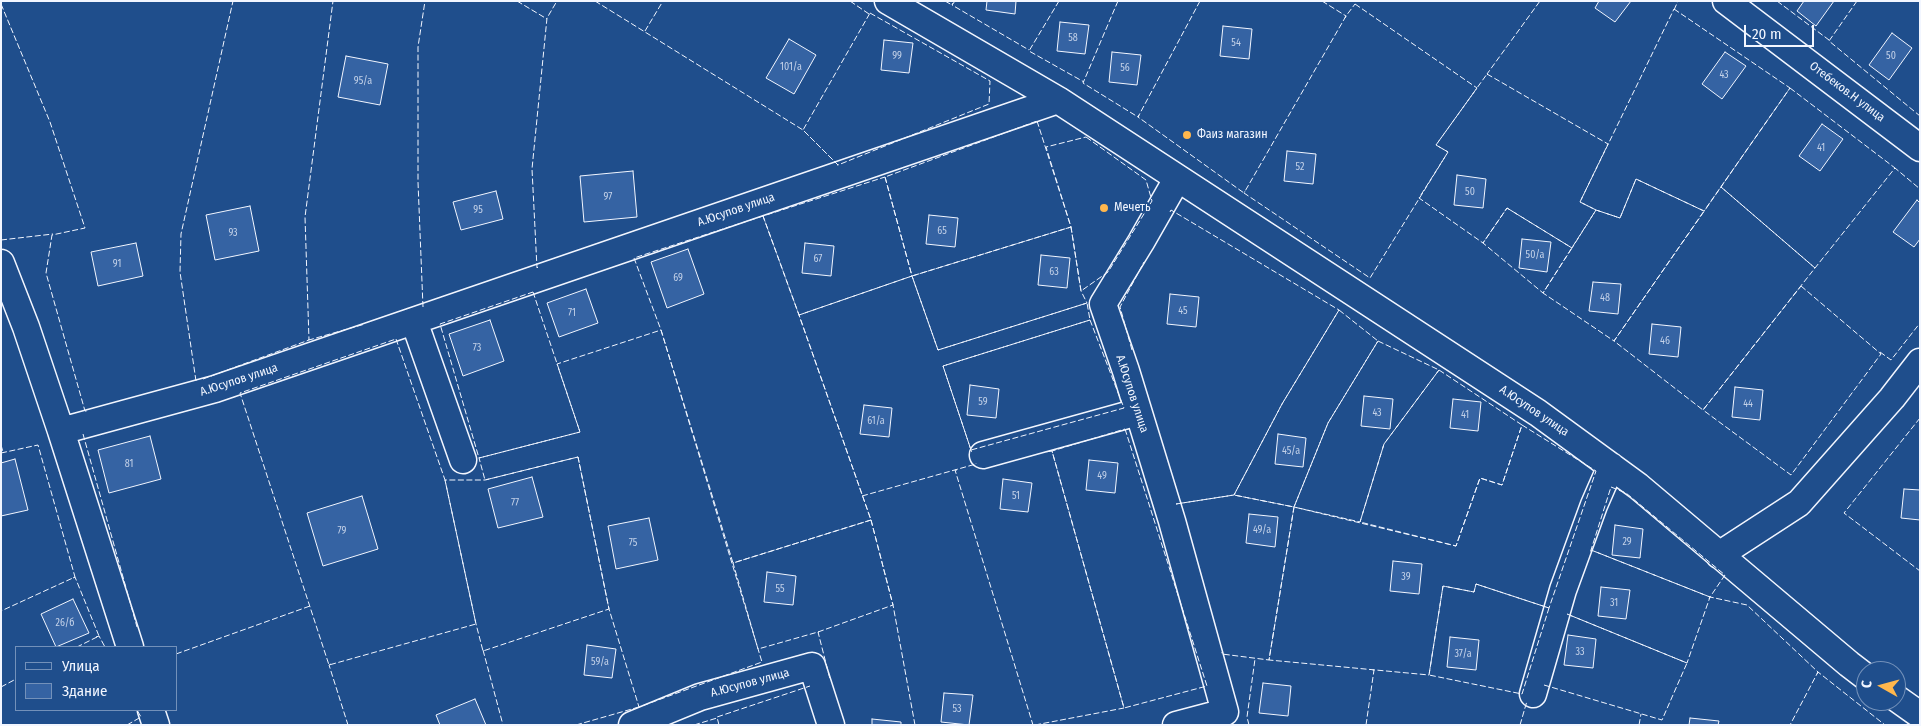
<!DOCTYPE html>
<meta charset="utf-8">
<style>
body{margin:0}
#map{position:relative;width:1921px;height:726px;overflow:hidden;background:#1f4e8c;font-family:"Fira Sans Condensed",sans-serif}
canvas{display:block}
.frame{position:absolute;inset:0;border:2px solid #f2f6ff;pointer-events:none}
.legend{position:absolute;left:15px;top:646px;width:162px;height:65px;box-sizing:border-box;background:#1f4e8c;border:1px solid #7391ba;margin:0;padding:6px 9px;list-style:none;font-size:15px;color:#f2f6ff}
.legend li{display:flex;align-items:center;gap:10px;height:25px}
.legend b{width:25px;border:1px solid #7391ba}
.north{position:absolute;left:1856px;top:661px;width:50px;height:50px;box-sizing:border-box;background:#1f4e8c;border:1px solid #7391ba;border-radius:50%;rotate:277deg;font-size:14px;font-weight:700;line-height:20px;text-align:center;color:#f2f6ff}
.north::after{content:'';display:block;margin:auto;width:18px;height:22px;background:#ffb74d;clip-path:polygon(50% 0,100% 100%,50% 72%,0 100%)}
.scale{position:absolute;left:1744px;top:25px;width:70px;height:22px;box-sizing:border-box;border:2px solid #f2f6ff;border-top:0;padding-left:6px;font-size:15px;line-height:18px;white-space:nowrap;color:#f2f6ff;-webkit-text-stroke:4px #1f4e8c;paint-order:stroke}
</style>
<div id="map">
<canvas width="1921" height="726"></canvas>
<div class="frame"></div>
<ul class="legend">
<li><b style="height:6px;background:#1f4e8c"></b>Улица</li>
<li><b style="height:14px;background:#3563a3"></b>Здание</li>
</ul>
<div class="north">С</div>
<div class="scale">20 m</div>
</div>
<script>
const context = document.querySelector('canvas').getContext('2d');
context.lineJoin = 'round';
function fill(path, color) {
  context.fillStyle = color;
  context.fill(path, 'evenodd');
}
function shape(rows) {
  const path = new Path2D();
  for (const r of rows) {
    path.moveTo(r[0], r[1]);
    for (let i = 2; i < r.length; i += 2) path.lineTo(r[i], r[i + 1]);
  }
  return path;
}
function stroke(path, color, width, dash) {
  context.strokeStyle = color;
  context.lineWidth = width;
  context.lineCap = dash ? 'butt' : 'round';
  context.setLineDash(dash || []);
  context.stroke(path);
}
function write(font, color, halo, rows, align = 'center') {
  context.font = font + ' "Fira Sans Condensed",sans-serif';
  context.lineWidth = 4;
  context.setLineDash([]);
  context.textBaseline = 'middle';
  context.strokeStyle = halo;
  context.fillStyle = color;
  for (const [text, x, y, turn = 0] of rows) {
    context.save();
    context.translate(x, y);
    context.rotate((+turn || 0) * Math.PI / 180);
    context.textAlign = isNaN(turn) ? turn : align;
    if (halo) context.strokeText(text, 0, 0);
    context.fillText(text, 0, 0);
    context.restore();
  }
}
const building = shape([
 [987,1,1016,1,1015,14,986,10,987,1],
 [1599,1,1631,1,1615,22,1595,8,1599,1],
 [1804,1,1834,1,1816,26,1797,11,1804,1],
 [1060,22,1089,25,1085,54,1057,51,1060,22],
 [1223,26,1252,29,1249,59,1220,56,1223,26],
 [1892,33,1912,48,1889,80,1869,65,1892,33],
 [789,39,816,55,794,94,766,78,789,39],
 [884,40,913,43,909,73,881,70,884,40],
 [1112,52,1141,55,1137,85,1109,82,1112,52],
 [1725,52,1746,66,1722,99,1702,84,1725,52],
 [346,56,388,64,380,105,338,97,346,56],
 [1822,124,1843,139,1820,171,1799,156,1822,124],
 [1287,151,1316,154,1313,184,1284,181,1287,151],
 [633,171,637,217,584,222,580,176,633,171],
 [1457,175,1486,179,1483,208,1454,205,1457,175],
 [496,191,503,219,461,230,453,202,496,191],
 [1917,200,1920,203,1920,239,1914,247,1893,232,1917,200],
 [250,206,259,251,215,260,206,215,250,206],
 [929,215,958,218,955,247,926,244,929,215],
 [1522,239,1551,242,1547,272,1519,268,1522,239],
 [136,243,143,276,98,286,91,252,136,243],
 [805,243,834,246,831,276,802,273,805,243],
 [688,249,704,294,667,308,651,262,688,249],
 [1041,255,1070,258,1067,288,1038,285,1041,255],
 [1593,282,1621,284,1618,314,1589,311,1593,282],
 [586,289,598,323,559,337,547,303,586,289],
 [1170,294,1199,297,1196,327,1167,324,1170,294],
 [490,320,504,361,463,376,449,334,490,320],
 [1652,324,1681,327,1678,357,1649,354,1652,324],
 [970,385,999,389,996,418,967,415,970,385],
 [1735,387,1763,390,1760,420,1732,417,1735,387],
 [1364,396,1393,399,1390,429,1361,426,1364,396],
 [1453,399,1481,402,1478,431,1450,428,1453,399],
 [864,405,892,408,889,437,860,434,864,405],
 [1278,434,1306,438,1303,467,1275,464,1278,434],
 [150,436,161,479,109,493,98,450,150,436],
 [15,459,28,510,1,516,1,463,15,459],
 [1089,460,1118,463,1115,493,1086,490,1089,460],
 [532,477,543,517,498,528,488,489,532,477],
 [1003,479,1032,483,1028,512,1000,509,1003,479],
 [1904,489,1920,490,1920,520,1901,518,1904,489],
 [362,496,378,549,323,566,307,513,362,496],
 [1249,514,1278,517,1275,547,1246,543,1249,514],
 [649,518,658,560,616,569,608,526,649,518],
 [1615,525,1643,529,1640,558,1612,555,1615,525],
 [1393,561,1422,564,1419,594,1390,591,1393,561],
 [767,572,796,576,793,605,764,602,767,572],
 [1601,587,1630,590,1626,619,1598,616,1601,587],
 [73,599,89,633,56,647,41,614,73,599],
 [1568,635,1596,639,1593,668,1564,665,1568,635],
 [1450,637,1479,640,1476,670,1447,667,1450,637],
 [587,645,616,649,612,678,584,675,587,645],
 [1263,683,1291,686,1288,716,1259,713,1263,683],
 [944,693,973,695,969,725,941,722,944,693],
 [475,699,486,725,440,725,436,715,475,699],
 [1690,718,1719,721,1718,725,1689,725,1690,718],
 [872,719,901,722,901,725,872,725,872,719]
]);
const minor = shape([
 [888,1,1058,100,1538,413,1638,486,1849,664,1866,677],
 [1726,1,1920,148],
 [1,263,26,327,61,431,215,389,1058,100],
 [414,321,463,460],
 [61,431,130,647],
 [983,455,1138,412],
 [1719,555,1799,503,1892,398,1920,362],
 [1533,694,1563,590,1594,505,1611,466],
 [1896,698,1920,715],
 [151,710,156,725],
 [632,725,700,697,812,666,831,725],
 [1176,725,1225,712,1172,521,1126,371,1103,304,1141,242,1177,179]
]);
const fence = shape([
 [517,1,547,19],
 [595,1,803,130,838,165,836,165],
 [850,1,869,14],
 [945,1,952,5,953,3],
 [955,1,952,5,1029,50],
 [1059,1,1029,51,1084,82],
 [1118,1,1083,83,1138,117,1139,115],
 [1200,1,1138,117,1244,193,1245,191],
 [1322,1,1346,16,1345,18],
 [1777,1,1829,40],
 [1857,1,1829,41,1920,116],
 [1,4,50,122,85,228,52,235,46,273,85,411,87,411],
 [1355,4,1477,88,1436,145,1448,152,1370,278,1244,193,1346,16,1355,4],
 [1674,9,1790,88,1704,211,1636,179,1620,218,1596,210,1580,202,1674,9],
 [1674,10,1678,1],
 [870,13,990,81,989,104,838,165,803,130,870,13],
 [645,31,663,1],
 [1487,74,1608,144,1580,202,1596,210,1572,248,1507,208,1483,243,1419,198,1448,152,1436,145,1487,74],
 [1488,75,1487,74,1540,1],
 [1790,88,1895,168,1815,268,1721,187,1790,88],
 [1037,121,1071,227,912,276,885,177,1037,121],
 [1086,137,1146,180,1152,201,1108,272,1081,291,1071,227,1046,147,1086,137],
 [1894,169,1895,168,1920,189],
 [885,177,912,276,799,315,763,216,885,177],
 [1636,179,1704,211,1614,341,1543,293,1596,210,1620,218,1636,179],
 [1721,187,1815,268,1703,410,1614,341,1721,187],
 [1507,208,1572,248,1543,293,1483,243,1507,208],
 [1170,212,1171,210,1339,310,1282,404,1234,495,1176,504],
 [763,216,799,315,871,520,733,563,661,330,634,258,763,216],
 [1071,227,1081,291,1087,303,938,350,912,276,1071,227],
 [1,240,53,234],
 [538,267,537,268,532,169,547,18,557,1],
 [1801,286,1881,354,1791,475,1703,410,1801,286],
 [533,292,580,432,479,458,440,324,533,292],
 [423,307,418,182,418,47,425,1],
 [1339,310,1378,341,1328,423,1294,507,1234,495,1282,404,1339,310],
 [1090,320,1124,408,971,450,943,366,1090,320],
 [661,330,762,662,639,707,609,609,578,457,485,480,479,458,580,432,557,364,661,330],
 [309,339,309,340,365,324],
 [396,339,445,480,476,624,329,665,240,393,396,339],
 [1378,341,1439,370,1384,444,1360,522,1294,507,1328,423,1378,341],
 [1132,350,1120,307,1144,262],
 [1880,352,1891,360,1920,323],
 [1439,370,1522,425,1502,485,1480,478,1456,546,1360,522,1384,444,1439,370],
 [203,379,309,340,305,217,333,1],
 [196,381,180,272,181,234,233,1],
 [1920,418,1844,513,1920,571],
 [1522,425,1596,471,1549,608,1476,584,1474,592,1443,586,1429,675,1269,660,1294,507,1456,546,1480,478,1502,485,1522,425],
 [1125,429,1207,686,1124,708,1052,451,1125,429],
 [83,434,137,627],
 [1,445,3,452,1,453],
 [1,453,38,445,75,577,1,611],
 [578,457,609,609,483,651,476,624,445,480,485,480,578,457],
 [957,470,955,470,1033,725],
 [1611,487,1626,493,1725,575,1710,597,1591,550,1611,487],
 [862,496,976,464,976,463],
 [1176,504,1234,495,1294,507,1269,660,1222,654,1222,652],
 [871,520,893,605,818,632,758,649,733,563,871,520],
 [73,578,75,577,99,636,77,647],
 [1476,584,1549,608,1522,694,1429,675,1443,586,1474,592,1476,584],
 [1709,599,1710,597,1747,605,1818,672,1790,725],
 [1567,614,1687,663,1710,597,1591,550,1590,553],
 [819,632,818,632,830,679],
 [96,637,99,636,105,647],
 [483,650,503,725],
 [176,654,310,606],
 [331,664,329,665,348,725],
 [1817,674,1818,672,1885,725],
 [1544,685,1662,720,1687,663,1567,614],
 [1,687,16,679],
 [127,725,141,717,137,710],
 [576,725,639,707,638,705],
 [694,725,717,718],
 [719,725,717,717,810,686],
 [915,725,893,605,871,520,799,315,912,276,938,350,1087,303,1090,320,943,366,972,453],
 [1035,725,1124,708,1052,451,1045,452],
 [1249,725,1247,717,1255,659],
 [1366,725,1374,670,1372,670],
 [1520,725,1527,701],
 [1639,725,1641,714]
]);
const markers = [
 [1187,135,5,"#ffb74d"],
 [1104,208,5,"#ffb74d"]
];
const numberNames = [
 ["58",1073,38],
 ["54",1236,43],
 ["99",897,56],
 ["50",1891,56],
 ["101/а",791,67],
 ["56",1125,68],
 ["43",1724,75],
 ["95/а",363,81],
 ["41",1821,148],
 ["52",1300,167],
 ["50",1470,192],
 ["97",608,197],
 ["95",478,210],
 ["65",942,231],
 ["93",233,233],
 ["50/а",1535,255],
 ["67",818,259],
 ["91",117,264],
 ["63",1054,272],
 ["69",678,278],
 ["48",1605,298],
 ["45",1183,311],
 ["71",572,313],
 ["46",1665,341],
 ["73",477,348],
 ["59",983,402],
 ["44",1748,404],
 ["43",1377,413],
 ["41",1465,415],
 ["61/а",876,421],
 ["45/а",1291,451],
 ["81",129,464],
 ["49",1102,476],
 ["51",1016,496],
 ["77",515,503],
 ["49/а",1262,530],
 ["79",342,531],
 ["29",1627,542],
 ["75",633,543],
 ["39",1406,577],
 ["55",780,589],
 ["31",1614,603],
 ["26/б",65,623],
 ["33",1580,652],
 ["37/а",1463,654],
 ["59/а",600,662],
 ["53",957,709]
];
const streetNames = [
 ["Отебеков.Н улица",1847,92,37],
 ["А.Юсупов улица",736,210,-19],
 ["А.Юсупов улица",239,380,-18],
 ["А.Юсупов улица",1132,394,72],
 ["А.Юсупов улица",1534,411,34],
 ["А.Юсупов улица",750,683,-15]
];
const poiNames = [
 ["Фаиз магазин",1197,135],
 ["Мечеть",1114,208]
];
fill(building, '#3563a3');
stroke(building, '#f2f6ff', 1);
stroke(minor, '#f2f6ff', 29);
stroke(minor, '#1f4e8c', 26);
stroke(fence, '#f2f6ff', 1, [6, 2.5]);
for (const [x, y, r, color] of markers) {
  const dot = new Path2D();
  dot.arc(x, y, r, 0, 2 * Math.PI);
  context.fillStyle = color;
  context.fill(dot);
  stroke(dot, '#1f4e8c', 2);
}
write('10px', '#c3d1e8', null, numberNames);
write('12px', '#f2f6ff', '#1f4e8c', streetNames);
write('12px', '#f2f6ff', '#1f4e8c', poiNames, 'left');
</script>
